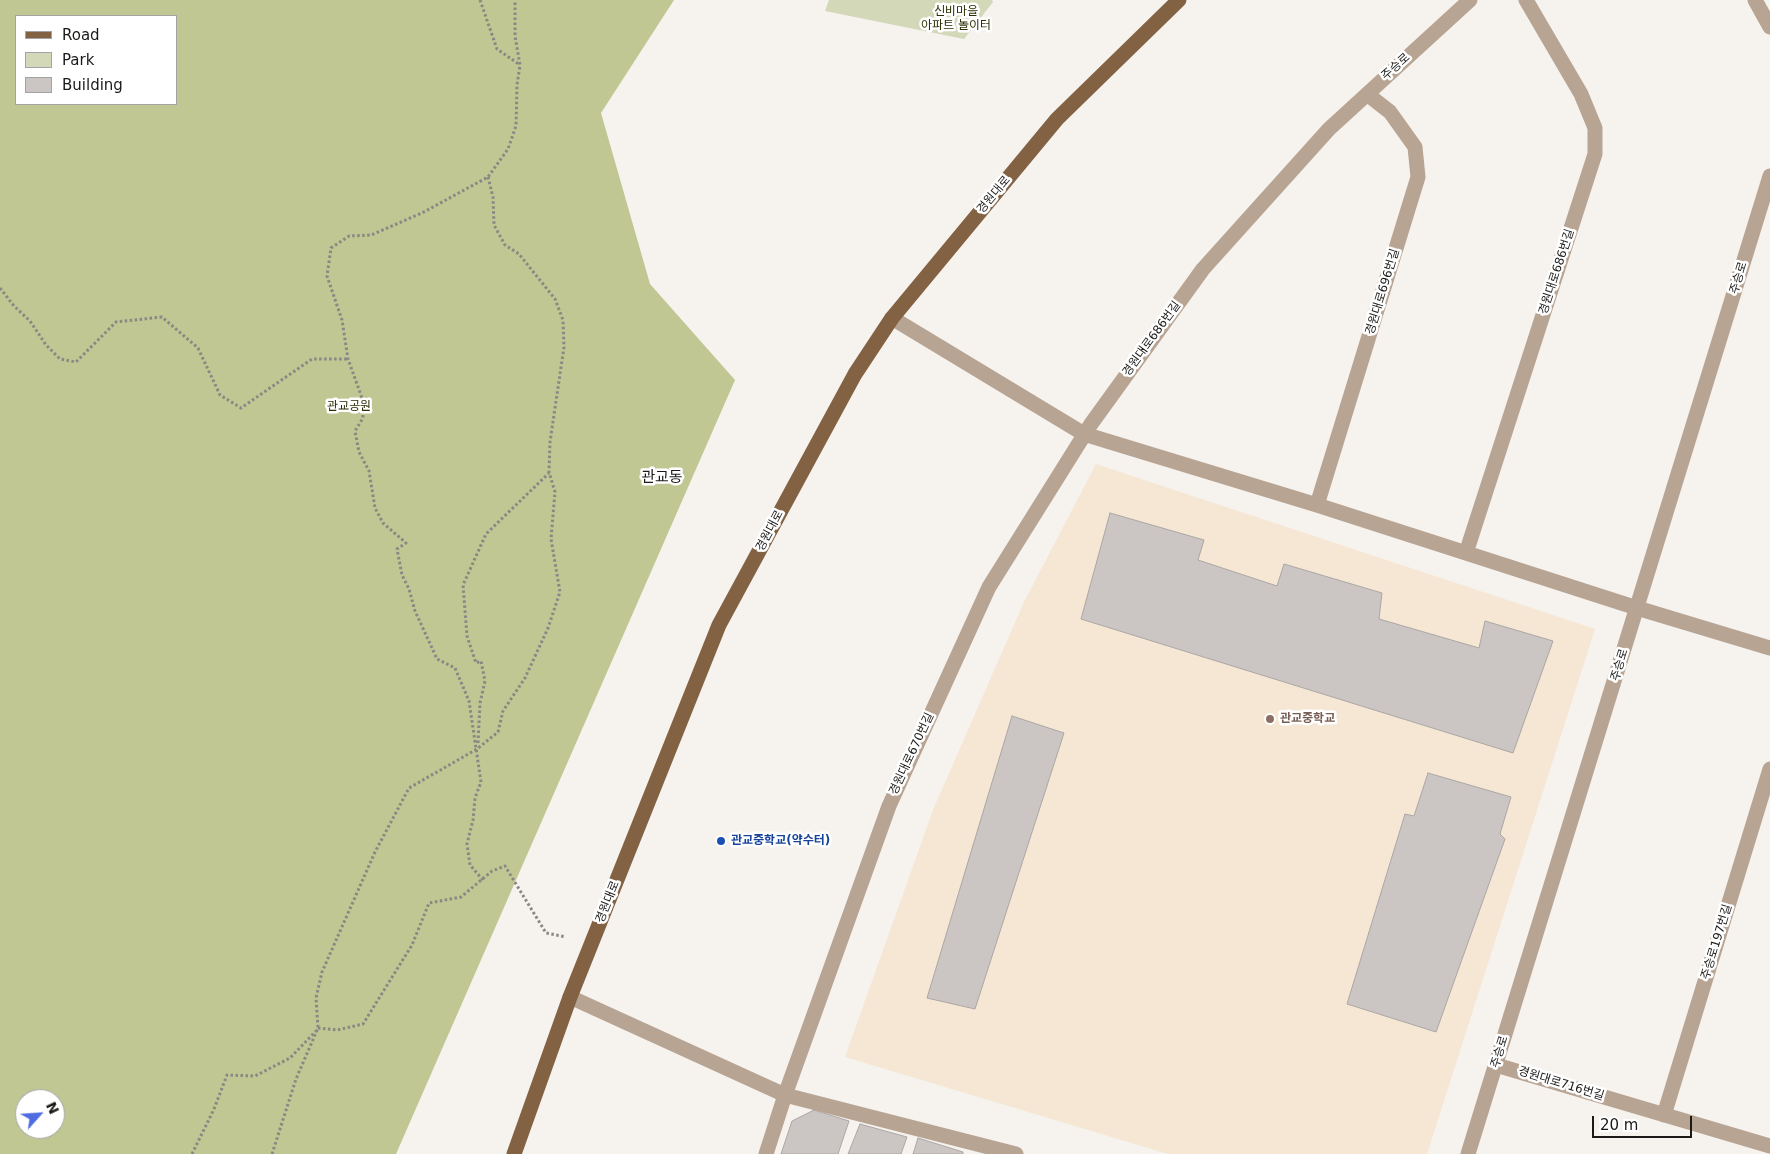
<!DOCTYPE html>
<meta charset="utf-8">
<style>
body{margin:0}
#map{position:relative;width:1770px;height:1154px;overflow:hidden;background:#f6f2ee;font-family:"DejaVu Sans",sans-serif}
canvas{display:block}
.legend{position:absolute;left:15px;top:15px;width:162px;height:90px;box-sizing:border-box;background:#fff;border:1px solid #a4a3a3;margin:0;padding:6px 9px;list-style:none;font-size:15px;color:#1b1a19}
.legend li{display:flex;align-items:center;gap:10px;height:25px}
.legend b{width:25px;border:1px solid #a4a3a3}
.north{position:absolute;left:15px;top:1089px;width:50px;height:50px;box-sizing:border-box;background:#fff;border:1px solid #a4a3a3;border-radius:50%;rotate:64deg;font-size:14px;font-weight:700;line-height:20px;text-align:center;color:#1b1a19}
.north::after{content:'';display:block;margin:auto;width:18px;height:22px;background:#4f6de1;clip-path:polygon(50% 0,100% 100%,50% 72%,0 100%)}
.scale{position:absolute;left:1592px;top:1116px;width:100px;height:22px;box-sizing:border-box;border:2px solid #1b1a19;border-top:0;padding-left:6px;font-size:15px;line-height:18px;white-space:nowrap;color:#1b1a19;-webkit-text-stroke:4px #fff;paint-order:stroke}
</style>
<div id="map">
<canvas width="1770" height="1154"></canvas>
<ul class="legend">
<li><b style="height:6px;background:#836244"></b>Road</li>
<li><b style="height:14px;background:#d3d8b8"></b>Park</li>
<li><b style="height:14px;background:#cbc6c3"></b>Building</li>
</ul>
<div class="north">N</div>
<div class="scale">20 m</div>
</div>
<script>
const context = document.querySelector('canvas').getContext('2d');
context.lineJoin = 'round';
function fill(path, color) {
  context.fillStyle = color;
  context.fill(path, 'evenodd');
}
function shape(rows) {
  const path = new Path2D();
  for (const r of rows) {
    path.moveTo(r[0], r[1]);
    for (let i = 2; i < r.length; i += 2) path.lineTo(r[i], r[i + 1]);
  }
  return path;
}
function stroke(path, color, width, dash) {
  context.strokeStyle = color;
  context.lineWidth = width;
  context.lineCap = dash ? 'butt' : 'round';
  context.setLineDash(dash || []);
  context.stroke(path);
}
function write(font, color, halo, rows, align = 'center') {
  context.font = font + ' "DejaVu Sans","Noto Sans KR",sans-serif';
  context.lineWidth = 5;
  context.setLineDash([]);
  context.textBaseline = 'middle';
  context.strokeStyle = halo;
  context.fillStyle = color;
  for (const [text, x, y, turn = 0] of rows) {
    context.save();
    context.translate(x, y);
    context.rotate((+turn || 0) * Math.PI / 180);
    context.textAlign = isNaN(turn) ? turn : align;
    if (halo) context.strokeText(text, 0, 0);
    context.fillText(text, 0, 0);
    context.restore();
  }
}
const education = shape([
 [1096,464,1595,629,1427,1154,1168,1154,845,1057,933,810,1024,602]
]);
const green = shape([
 [829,0,992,0,993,2,964,39,825,11]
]);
const forest = shape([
 [0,0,674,0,601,113,650,284,735,380,396,1154,0,1154],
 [16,16,176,16,176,104,16,104],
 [25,1099,55,1099,55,1129,25,1129]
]);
const building = shape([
 [1110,513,1204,540,1198,560,1277,586,1284,564,1382,593,1379,619,1479,648,1485,621,1553,641,1513,753,1081,619,1110,513],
 [1012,716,1064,733,975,1009,927,998,1012,716],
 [1428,773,1511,797,1500,834,1505,839,1436,1032,1347,1004,1405,814,1414,816,1428,773],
 [814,1110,849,1121,838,1154,781,1154,792,1121,814,1110],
 [860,1124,907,1137,901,1154,848,1154,860,1124],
 [918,1138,963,1152,963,1154,913,1154,918,1138]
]);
const path = shape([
 [480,0,497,49,520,65],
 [0,288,14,306,30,321,46,345,60,359,76,362,116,322,162,317,198,348,220,395,241,408,312,359,348,359],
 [478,743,480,703,485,681,481,661,476,663,467,636,463,585,486,534,549,473],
 [483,880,470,865,467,844,473,820,475,798,481,782,469,701,455,668,437,659,415,611,409,589,402,575,397,549,406,543,383,523,375,508,369,471,359,452,355,431,363,418,362,398,348,359,342,320,327,276,331,248,349,236,371,235,422,213,488,177,508,149,516,126,517,85,520,65,515,36,515,0],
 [318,1028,337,1030,363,1024,412,945,429,903,461,897,492,871,505,866,546,933,566,937],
 [192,1154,214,1109,227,1075,255,1076,290,1058,316,1031],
 [272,1154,296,1079,318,1028,316,998,322,972,375,852,409,788,477,749,498,732,503,711,525,678,548,628,560,592,551,539,555,492,549,472,550,442,564,347,563,320,555,299,519,254,505,245,494,225,493,197,488,177]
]);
const minor = shape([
 [1755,0,1770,27],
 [892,318,1084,434,1317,505,1637,608,1770,648],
 [1317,505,1418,177,1415,147,1390,112,1367,94],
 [1466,553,1595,154,1595,128,1581,94,1526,0],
 [570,997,785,1095,1016,1154],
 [1496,1065,1770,1146],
 [1664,1115,1770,769],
 [766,1154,785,1095,889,806,989,587,1091,424,1203,269,1329,129,1470,0],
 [1468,1154,1770,176]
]);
const major = shape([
 [514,1154,570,997,719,625,855,374,892,318,1057,119,1179,0]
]);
const markers = [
 [1270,719,5,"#8d6e63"],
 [721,841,5,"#1a4fb4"]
];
const parkNames = [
 ["신비마을",956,12],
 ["아파트 놀이터",956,26],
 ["관교공원",349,407]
];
const streetNames = [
 ["주승로",1396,67,-42],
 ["경원대로",994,195,-50],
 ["경원대로686번길",1557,272,-72],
 ["주승로",1739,278,-73],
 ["경원대로696번길",1383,292,-73],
 ["경원대로686번길",1152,339,-54],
 ["경원대로",770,531,-62],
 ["주승로",1620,665,-73],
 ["경원대로670번길",912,754,-65],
 ["경원대로",608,902,-68],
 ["주승로197번길",1717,942,-73],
 ["주승로",1500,1052,-73],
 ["경원대로716번길",1561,1084,17]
];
const educationNames = [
 ["관교중학교",1280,719]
];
const transitNames = [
 ["관교중학교(약수터)",731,841]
];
const quarterNames = [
 ["관교동",662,478]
];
fill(education, '#f5e7d4');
fill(green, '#d3d8b8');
fill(forest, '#c0c792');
fill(building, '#cbc6c3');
stroke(building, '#aca7a5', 1);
stroke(path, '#8a8784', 3, [2.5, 2.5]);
stroke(minor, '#b7a493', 15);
stroke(major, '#836244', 15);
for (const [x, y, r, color] of markers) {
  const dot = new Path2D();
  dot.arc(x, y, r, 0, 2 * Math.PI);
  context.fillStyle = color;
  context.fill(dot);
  stroke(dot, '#fff', 2);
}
write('12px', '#2c2f05', '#fff', parkNames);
write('12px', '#1b1a19', '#fff', streetNames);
write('bold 12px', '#785e54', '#fff', educationNames, 'left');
write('bold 12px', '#164399', '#fff', transitNames, 'left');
write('15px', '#1b1a19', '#fff', quarterNames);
</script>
